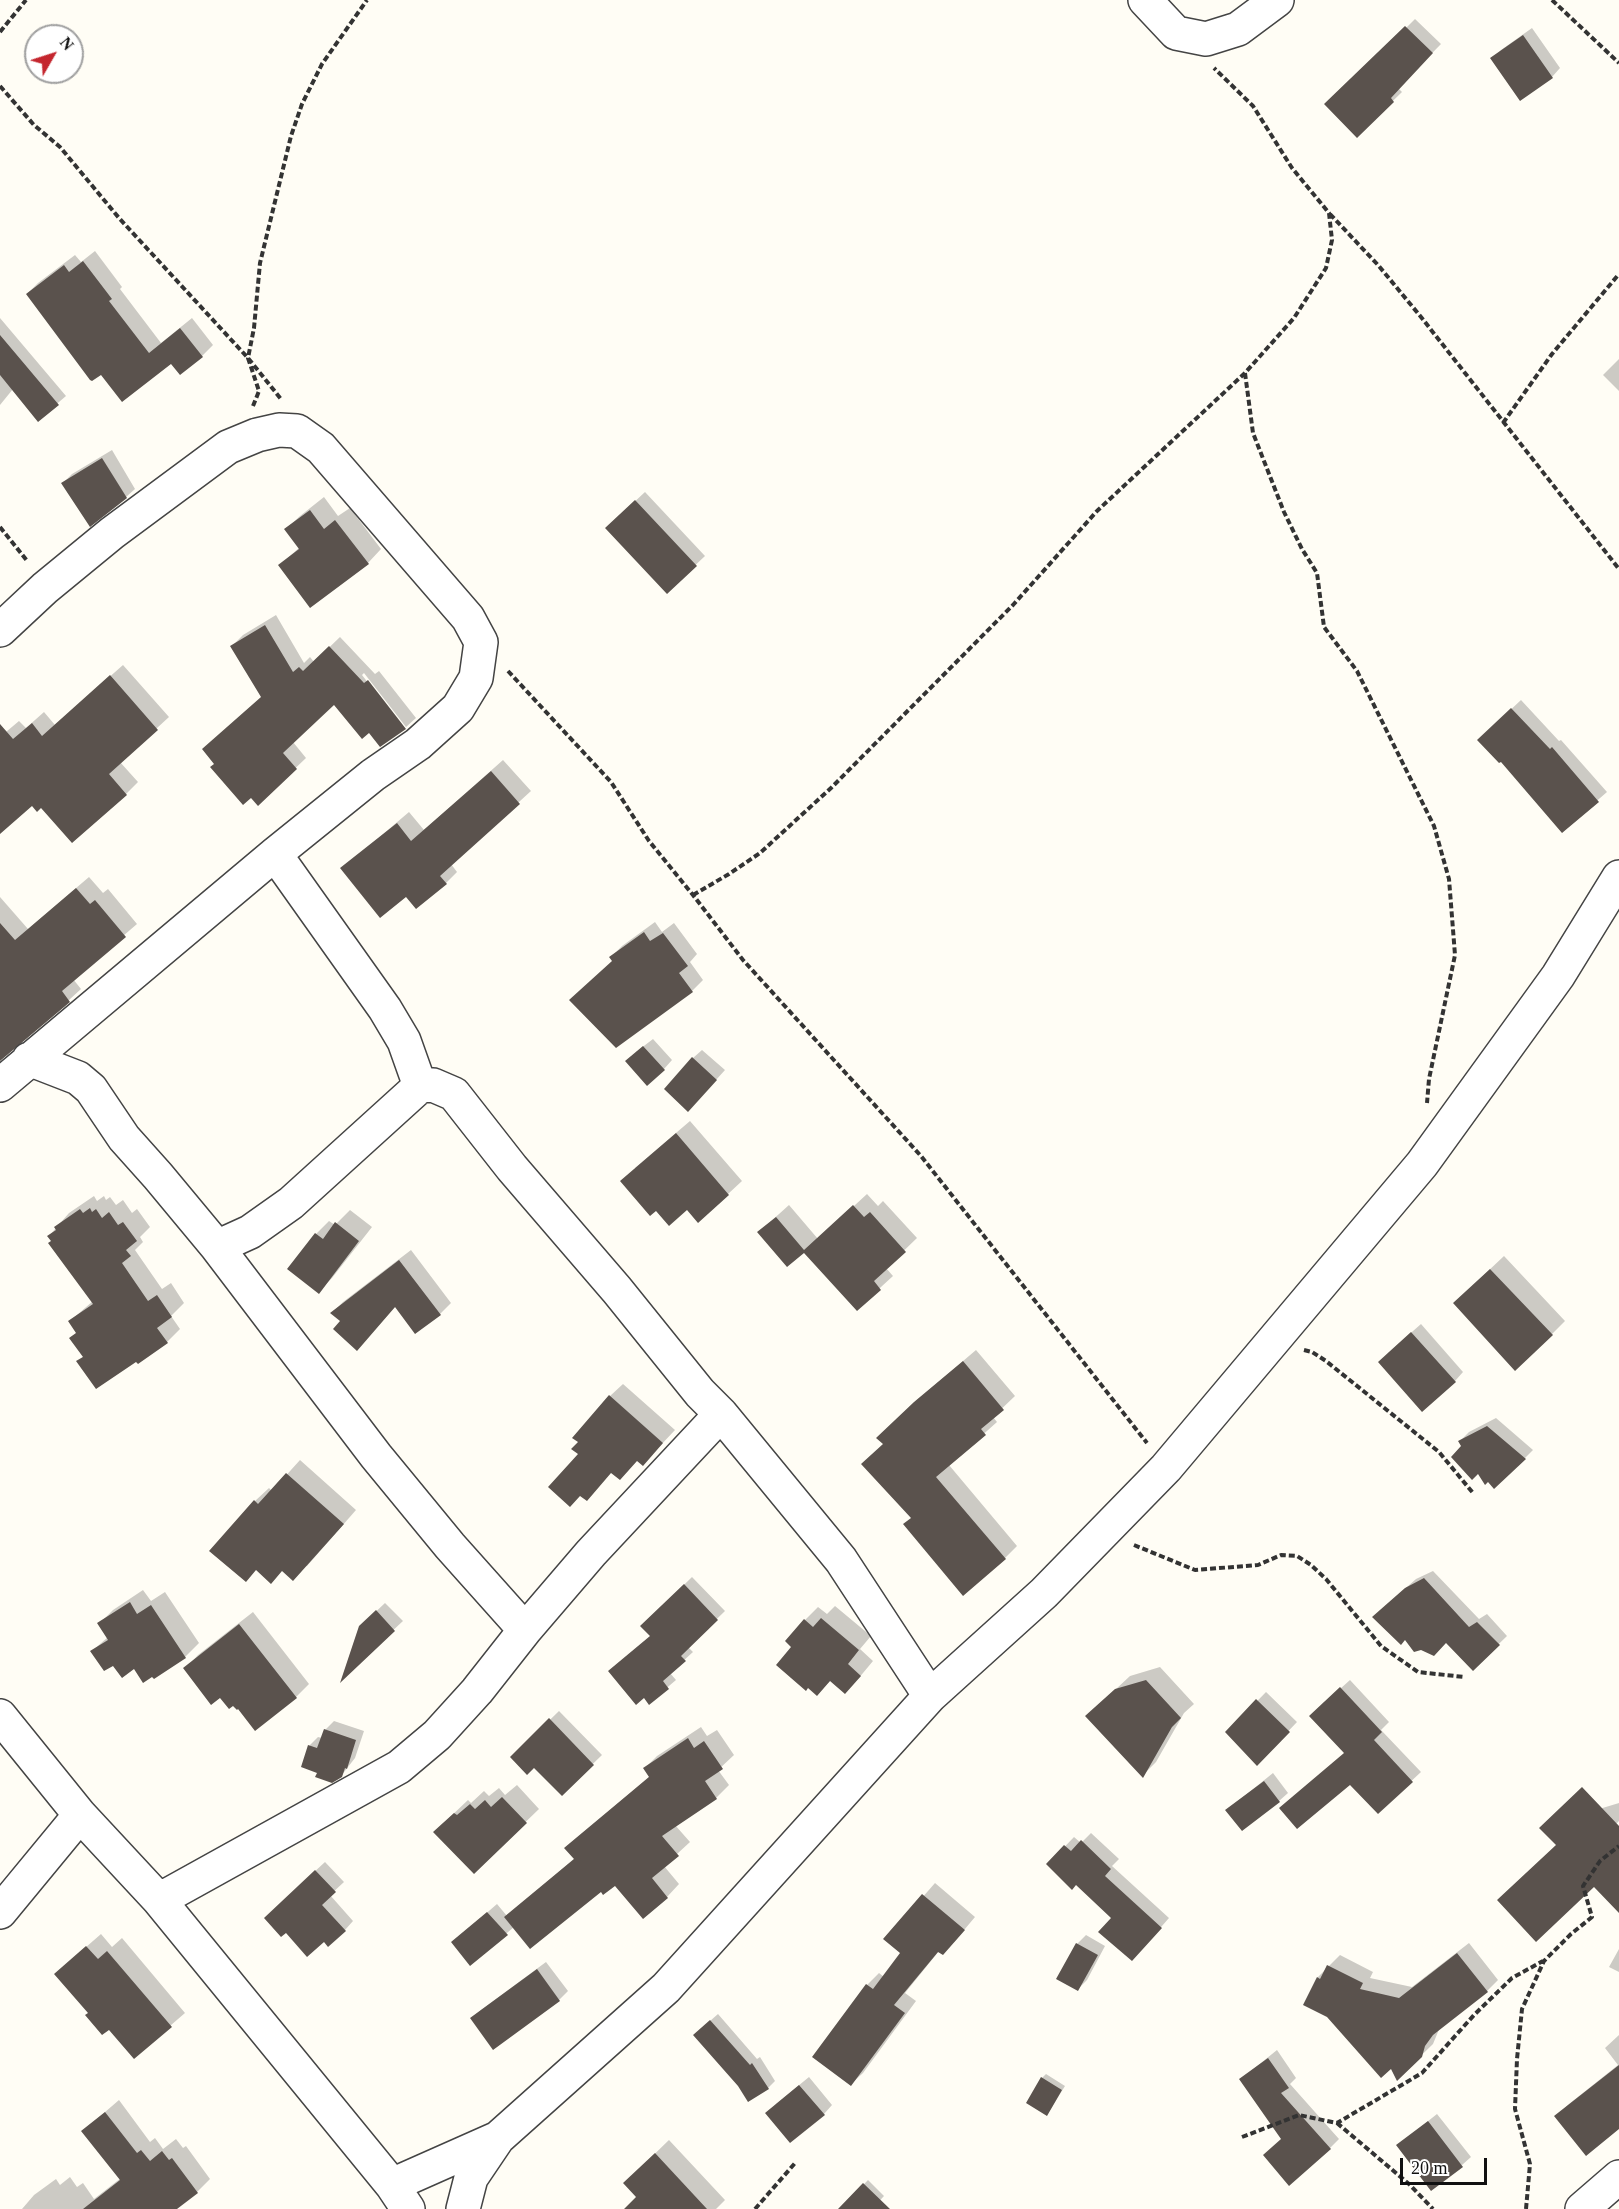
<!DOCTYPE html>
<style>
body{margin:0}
#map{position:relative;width:1619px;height:2209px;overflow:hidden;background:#fffdf5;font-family:Georgia,serif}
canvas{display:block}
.north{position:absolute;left:24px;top:24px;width:60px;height:60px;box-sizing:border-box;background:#fff;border:2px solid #a0a0a0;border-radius:50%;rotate:51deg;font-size:16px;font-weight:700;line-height:24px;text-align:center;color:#111}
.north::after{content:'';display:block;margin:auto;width:21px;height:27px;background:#c4262e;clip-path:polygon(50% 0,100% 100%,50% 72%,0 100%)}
.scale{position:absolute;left:1400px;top:2158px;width:87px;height:27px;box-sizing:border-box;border:3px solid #111;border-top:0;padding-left:8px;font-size:18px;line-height:21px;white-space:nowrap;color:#111;-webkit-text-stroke:4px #fff;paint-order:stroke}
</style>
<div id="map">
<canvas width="1619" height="2209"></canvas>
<div class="north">N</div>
<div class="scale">20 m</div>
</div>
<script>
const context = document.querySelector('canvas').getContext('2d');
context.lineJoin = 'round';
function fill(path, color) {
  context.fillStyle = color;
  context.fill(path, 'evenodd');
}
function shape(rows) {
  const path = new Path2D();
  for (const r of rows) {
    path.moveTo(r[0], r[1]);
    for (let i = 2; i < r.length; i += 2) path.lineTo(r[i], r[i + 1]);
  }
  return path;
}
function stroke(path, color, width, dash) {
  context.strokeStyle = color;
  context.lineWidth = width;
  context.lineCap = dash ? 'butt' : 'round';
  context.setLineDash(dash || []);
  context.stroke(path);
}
const shadow = shape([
 [1415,19,1441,44,1398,88,1402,92,1357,136,1373,61],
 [1532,28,1560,68,1552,77,1492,59,1501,50],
 [95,251,122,287,120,289,161,343,192,318,213,345,202,356,101,373,27,294,38,283,75,255,81,262],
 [0,318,66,396,38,420,13,389,0,405],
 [1619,359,1619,391,1603,375],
 [112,450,135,489,126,497,63,483,72,474],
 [645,492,705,556,667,592,616,519],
 [324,497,338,516,350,508,381,549,368,563,280,565,300,547,286,529,300,516],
 [276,615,304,663,310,657,314,662,340,637,375,674,379,671,416,718,406,727,364,673,362,675,404,729,369,731,334,702,293,742,306,758,258,804,263,696,232,646,243,635],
 [123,665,169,717,120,762,138,782,126,794,41,806,32,804,0,832,0,737,19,721,26,728,44,712,55,725],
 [1521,700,1559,741,1561,740,1607,792,1562,831,1488,731],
 [503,760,531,791,451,864,457,872,446,883,406,895,342,869,409,812,424,830],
 [89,877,103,893,108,889,137,924,73,979,81,989,69,1000,5,1054,0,1048,0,897,28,929],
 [655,922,662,932,674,923,697,954,690,962,703,980,692,991,613,960,611,957,622,946],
 [653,1039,672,1060,664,1069,636,1052],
 [702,1050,725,1070,697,1101,693,1058],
 [690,1121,742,1181,728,1194,635,1168],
 [867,1194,878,1206,883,1201,917,1238,886,1268,893,1276,857,1309,804,1251,759,1232,789,1205,818,1239],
 [94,1196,97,1201,104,1196,106,1200,110,1197,116,1205,123,1200,132,1213,137,1209,150,1227,140,1237,143,1242,135,1250,162,1289,171,1283,184,1303,171,1316,180,1329,167,1342,78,1361,84,1356,77,1332,70,1321,93,1301,49,1236,69,1213],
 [350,1210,372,1227,332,1278,318,1292,316,1234,329,1221,335,1225],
 [411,1250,451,1303,440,1314,396,1306,368,1337,332,1313,343,1302],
 [1504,1256,1565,1321,1552,1334,1468,1290],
 [1421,1324,1463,1372,1455,1381,1388,1353],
 [976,1350,1015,1396,993,1417,997,1422,949,1465,1017,1546,1005,1558,912,1517,884,1443,929,1390],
 [623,1384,675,1430,643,1464,637,1460,612,1472,580,1454,580,1442,610,1396],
 [1496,1418,1533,1450,1525,1458,1463,1446,1460,1441,1469,1432],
 [300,1460,356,1510,307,1566,283,1570,212,1550,255,1501,269,1488,272,1491],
 [1433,1571,1479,1619,1487,1614,1507,1636,1473,1669,1447,1641,1383,1608,1416,1579],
 [692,1577,725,1611,688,1647,693,1652,670,1673,676,1680,649,1703,652,1635,642,1626],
 [143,1590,151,1601,165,1592,199,1643,185,1657,154,1677,135,1667,114,1664,92,1651,108,1637,99,1624,113,1610],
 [385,1603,403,1621,343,1677,367,1620],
 [835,1606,871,1636,860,1649,873,1661,858,1679,831,1680,817,1694,794,1647,805,1620,818,1607,827,1614],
 [253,1612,309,1684,296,1697,238,1707,185,1669,198,1655],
 [1160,1667,1194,1704,1184,1713,1156,1762,1143,1775,1101,1703,1130,1676],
 [1350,1680,1389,1722,1381,1730,1421,1772,1378,1812,1320,1707],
 [1266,1692,1297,1722,1257,1764,1227,1732],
 [559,1711,602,1755,562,1794,534,1766,512,1757],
 [334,1721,364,1731,355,1758,341,1776,303,1766,310,1745,318,1737,322,1738,325,1730],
 [701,1727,707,1736,717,1730,734,1755,718,1770,729,1785,716,1798,675,1825,690,1842,664,1866,679,1884,667,1897,615,1884,514,1927,470,1964,453,1942,497,1904,507,1916,575,1858,566,1848,650,1776,645,1768,657,1756],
 [1273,1773,1288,1793,1279,1801,1227,1810],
 [517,1785,539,1809,474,1872,449,1818,468,1800,471,1803,484,1791,489,1796,499,1788,505,1795],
 [1619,1803,1619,1821,1610,1830,1619,1840,1619,1911,1557,1845,1553,1823],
 [1091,1833,1119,1859,1112,1866,1169,1918,1140,1951,1113,1918,1076,1883,1048,1864,1074,1837,1081,1843],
 [325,1862,344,1882,330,1895,353,1921,345,1930,324,1940,274,1909],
 [935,1883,975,1917,954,1942,939,1951,905,1993,916,2001,863,2073,851,2084,814,2056,867,1985,879,1973,884,1977,902,1953,886,1939],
 [101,1934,112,1947,122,1938,185,2013,134,2057,109,2027,90,2013,70,1961],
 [1086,1935,1105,1946,1087,1980,1078,1989,1077,1944],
 [1469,1943,1498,1980,1487,1991,1440,2027,1433,2044,1398,2078,1392,2067,1328,2016,1305,2004,1318,1977,1340,1955,1373,1972,1370,1978,1412,1987],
 [1619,1949,1619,1972,1609,1967],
 [546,1962,568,1991,559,2000,472,2018,481,2010],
 [718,2014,757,2059,760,2057,775,2081,768,2088,739,2085,702,2028],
 [1619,2035,1619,2127,1556,2116,1569,2104,1618,2065,1605,2048],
 [1277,2050,1296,2078,1290,2084,1339,2139,1330,2148,1283,2138,1241,2079],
 [1046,2074,1065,2086,1050,2110,1042,2078],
 [809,2077,832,2105,824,2114,776,2104],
 [119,2100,150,2142,155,2138,163,2149,176,2139,183,2148,186,2146,210,2179,197,2192,175,2209,22,2209,34,2195,56,2179,60,2185,70,2177,77,2187,83,2183,94,2199,121,2178,83,2131],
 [1437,2114,1471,2157,1462,2165,1398,2145],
 [669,2140,725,2200,716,2209,633,2209,638,2197,638,2170],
 [868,2180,884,2196,872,2209,844,2209,842,2207]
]);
const building = shape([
 [1405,26,1433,53,1391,98,1394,102,1357,138,1324,104],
 [1523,35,1553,78,1520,101,1490,58],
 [83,261,112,299,109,301,149,353,180,328,203,357,180,375,171,364,122,402,101,375,92,381,90,380,26,294,64,265,69,272],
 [0,335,59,405,38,422,0,375],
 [102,458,127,498,90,527,61,483],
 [635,500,697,566,667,594,605,528],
 [310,510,324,529,335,520,369,564,310,608,278,565,299,549,284,529],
 [265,625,293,672,299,667,303,671,329,646,364,683,368,680,406,729,380,747,369,733,362,739,334,705,283,753,297,769,258,806,251,798,243,805,210,767,214,764,202,749,261,697,230,646],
 [110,675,158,730,109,774,127,795,72,843,41,808,37,812,32,806,0,834,0,724,13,739,32,723,42,736],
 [1511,708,1550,749,1552,747,1599,802,1562,833,1501,762,1499,763,1477,740],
 [491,771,520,804,440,876,447,884,416,909,406,897,380,918,340,868,397,823,411,841],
 [76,888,90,904,95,900,126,937,62,991,70,1002,0,1061,0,923,15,940],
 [644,932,650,941,663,933,688,966,679,973,693,992,616,1048,569,1000,612,961,609,957],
 [643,1046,665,1070,647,1086,625,1061],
 [692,1057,717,1080,688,1112,664,1089],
 [676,1133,729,1195,698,1223,687,1210,669,1226,656,1211,650,1216,620,1181],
 [853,1205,864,1217,870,1212,906,1252,874,1281,881,1290,857,1311,804,1253,787,1267,757,1232,776,1217,804,1250],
 [90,1208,92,1212,96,1209,102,1218,109,1212,118,1225,123,1222,137,1241,126,1250,131,1256,122,1263,148,1301,157,1295,172,1317,157,1328,168,1343,138,1364,136,1362,96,1389,76,1361,83,1357,69,1338,76,1333,68,1321,93,1304,48,1243,51,1241,47,1236,56,1230,54,1227,80,1209,83,1213],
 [335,1222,359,1241,319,1294,287,1269,315,1233,323,1239],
 [399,1260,441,1315,415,1334,395,1307,357,1351,333,1329,340,1321,330,1313],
 [1490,1269,1553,1335,1515,1371,1453,1303],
 [1411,1332,1456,1382,1422,1412,1378,1362],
 [963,1361,1004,1410,981,1429,986,1435,936,1477,1006,1559,963,1596,903,1524,911,1518,861,1464,883,1444,876,1438,914,1402],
 [609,1395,663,1443,643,1466,637,1461,620,1480,611,1473,587,1501,580,1496,570,1507,548,1487,578,1454,571,1449,578,1442,572,1438],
 [1487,1426,1526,1459,1494,1489,1488,1482,1485,1485,1478,1474,1472,1480,1451,1457,1461,1446,1458,1441],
 [286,1473,344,1524,293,1581,282,1571,271,1584,256,1570,246,1582,209,1551,254,1500,258,1504],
 [1424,1578,1469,1627,1477,1622,1500,1645,1473,1671,1446,1643,1434,1656,1421,1650,1414,1652,1405,1640,1401,1645,1372,1617,1405,1588],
 [684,1584,718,1620,681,1656,686,1661,663,1681,669,1689,649,1705,644,1698,636,1705,608,1671,650,1636,640,1626],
 [130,1602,137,1614,151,1605,186,1658,154,1679,152,1677,143,1683,134,1669,122,1678,113,1666,104,1671,90,1651,108,1640,97,1623],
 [376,1610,395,1631,340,1683,359,1626],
 [821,1618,859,1650,848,1664,861,1676,845,1694,830,1681,817,1696,808,1688,806,1691,776,1665,791,1647,785,1641,804,1619,813,1627],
 [239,1624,297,1698,255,1731,238,1709,237,1710,233,1706,229,1709,220,1698,211,1705,183,1668],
 [1146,1680,1181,1718,1172,1727,1143,1778,1085,1716,1115,1689],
 [1340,1687,1382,1732,1374,1740,1413,1782,1378,1814,1350,1785,1297,1829,1279,1808,1344,1753,1309,1716],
 [1256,1699,1290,1732,1257,1766,1225,1732],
 [549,1718,594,1765,562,1796,534,1768,527,1775,510,1757],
 [324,1729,356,1740,347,1769,345,1768,342,1777,332,1783,315,1777,317,1773,301,1767,308,1745,317,1748],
 [688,1738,694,1748,704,1741,723,1769,705,1781,717,1799,662,1836,679,1856,652,1878,668,1898,643,1919,615,1886,603,1895,601,1892,530,1949,504,1917,574,1859,564,1848,649,1777,643,1768],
 [1264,1781,1280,1802,1242,1831,1225,1810],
 [1582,1787,1619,1826,1619,1913,1594,1887,1536,1942,1497,1900,1556,1845,1539,1828],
 [502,1797,527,1823,474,1874,433,1832,454,1813,457,1815,470,1804,475,1809,485,1800,491,1807],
 [1081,1840,1111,1869,1105,1876,1162,1928,1132,1961,1098,1932,1111,1918,1076,1885,1072,1890,1046,1864,1064,1845,1071,1851],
 [315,1870,336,1892,322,1905,346,1931,328,1947,324,1942,307,1957,286,1933,281,1937,264,1918],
 [922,1894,965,1930,943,1955,938,1952,894,2005,905,2013,851,2086,812,2057,866,1984,873,1989,900,1953,883,1939],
 [487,1912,508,1935,470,1966,451,1942],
 [1076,1943,1098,1955,1078,1991,1056,1979],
 [86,1946,98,1959,107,1951,172,2027,134,2059,109,2030,102,2035,85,2015,88,2013,54,1974],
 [1457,1953,1488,1992,1433,2035,1425,2046,1422,2057,1397,2081,1391,2069,1381,2078,1327,2017,1303,2005,1317,1977,1320,1979,1327,1965,1363,1983,1360,1989,1399,1998],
 [537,1969,560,2001,493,2050,470,2018],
 [710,2020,750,2065,752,2063,769,2089,748,2102,738,2086,693,2035],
 [1268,2058,1289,2088,1281,2093,1331,2149,1289,2186,1263,2155,1281,2139,1239,2079],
 [1619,2065,1619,2129,1586,2156,1554,2116],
 [1041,2077,1062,2090,1047,2116,1026,2103],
 [799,2085,825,2115,790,2143,765,2113],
 [105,2112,137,2153,141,2150,150,2161,162,2151,169,2160,172,2158,198,2193,177,2209,83,2209,120,2180,81,2131],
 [1428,2121,1463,2167,1431,2191,1396,2145],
 [655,2153,707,2209,624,2209,636,2197,623,2183],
 [863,2183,890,2209,838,2209]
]);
const path = shape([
 [1552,0,1619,63],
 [0,32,26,0],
 [0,86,34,125,60,147,119,218,248,358,281,399],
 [1330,214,1378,265,1421,317,1619,569],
 [1245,373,1253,433,1284,512,1302,549,1317,573,1324,627,1357,671,1434,826,1449,879,1455,955,1429,1079,1427,1103],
 [253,406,259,391,248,358,254,328,260,263,291,136,302,104,322,64,367,0],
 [1503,423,1552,354,1619,274],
 [0,527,28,562],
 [508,671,611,782,649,841,693,895,743,960,921,1156,1147,1443],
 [693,895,729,874,760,853,831,788,1013,605,1097,511,1245,373,1294,318,1326,268,1332,240,1329,213,1292,168,1253,106,1214,68],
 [1304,1350,1312,1352,1326,1361,1439,1452,1473,1493],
 [1134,1545,1195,1570,1258,1565,1281,1555,1297,1556,1311,1565,1326,1579,1381,1646,1418,1672,1464,1677],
 [1337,2123,1409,2184,1433,2209],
 [1242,2137,1299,2115,1337,2123,1422,2073,1474,2015,1512,1978,1543,1961],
 [755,2209,796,2162],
 [1526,2209,1530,2164,1515,2109,1517,2059,1522,2009,1544,1961,1571,1934,1592,1917,1583,1886,1600,1861,1619,1846]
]);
const minor = shape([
 [1145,0,1176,33,1206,39,1238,29,1277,0],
 [0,630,45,588,112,533,228,447,257,435,279,430,297,431,321,448,468,618,481,642,476,678,458,708,418,744,373,775,275,854,0,1085],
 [275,854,385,1009,404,1041,420,1086],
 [29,1059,78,1078,91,1089,124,1138,158,1176,217,1247,376,1456,450,1546,525,1630],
 [217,1247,250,1232,291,1203,420,1086,433,1085,454,1094,512,1168,617,1290,700,1393,721,1414,841,1560,930,1696],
 [0,1716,80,1815,159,1900,392,2185,408,2209],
 [159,1900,399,1767,437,1735,477,1691,525,1630,591,1553,721,1414],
 [0,1912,80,1815],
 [392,2185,498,2138],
 [463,2209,471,2178,498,2138,666,1988,930,1696,1044,1593,1166,1468,1422,1164,1558,976,1619,877],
 [1582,2209,1619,2177]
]);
fill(shadow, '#0003');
fill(building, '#5a524d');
stroke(minor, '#444', 36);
stroke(path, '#333', 4, [6, 3]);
stroke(minor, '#fff', 33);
</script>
